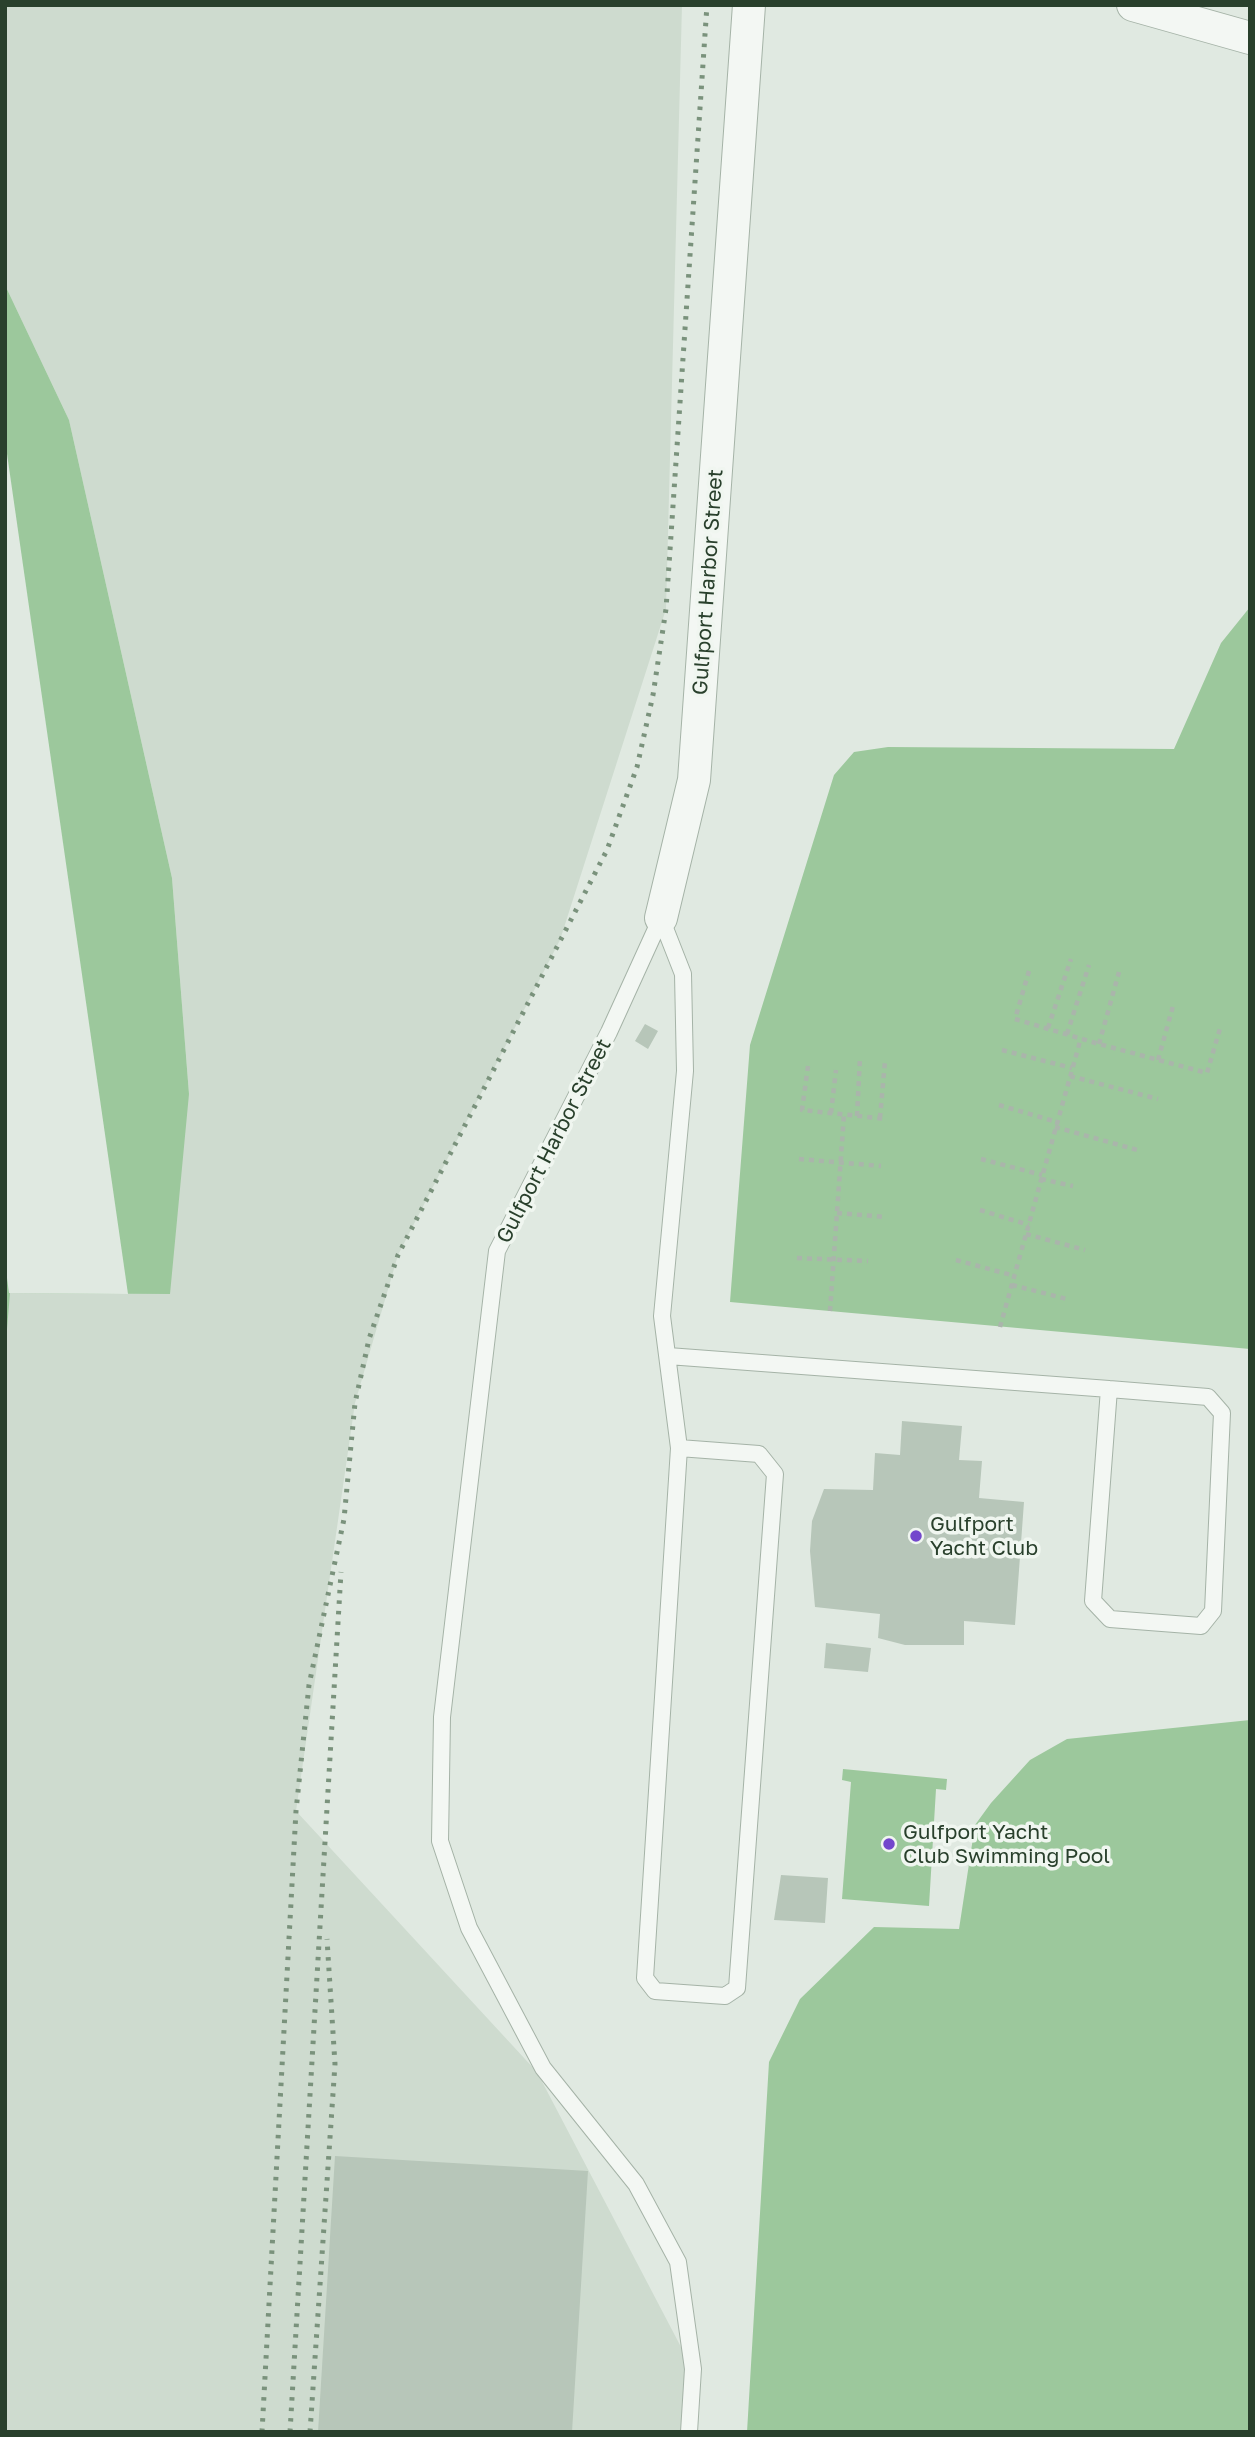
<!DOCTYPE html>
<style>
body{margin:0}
#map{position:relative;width:1255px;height:2437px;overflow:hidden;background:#e0e9e1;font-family:"Golos Text",sans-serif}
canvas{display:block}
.frame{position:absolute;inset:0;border:7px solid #29402c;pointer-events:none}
</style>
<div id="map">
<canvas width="1255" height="2437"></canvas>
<div class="frame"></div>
</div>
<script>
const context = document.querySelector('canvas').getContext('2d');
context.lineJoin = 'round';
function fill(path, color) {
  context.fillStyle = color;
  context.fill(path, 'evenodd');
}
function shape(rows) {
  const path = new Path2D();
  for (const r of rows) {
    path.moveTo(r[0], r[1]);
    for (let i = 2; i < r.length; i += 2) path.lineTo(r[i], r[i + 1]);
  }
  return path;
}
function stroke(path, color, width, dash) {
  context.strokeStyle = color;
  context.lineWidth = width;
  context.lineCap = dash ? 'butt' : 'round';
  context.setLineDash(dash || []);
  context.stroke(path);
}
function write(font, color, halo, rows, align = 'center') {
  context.font = font + ' "Golos Text",sans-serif';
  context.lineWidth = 7;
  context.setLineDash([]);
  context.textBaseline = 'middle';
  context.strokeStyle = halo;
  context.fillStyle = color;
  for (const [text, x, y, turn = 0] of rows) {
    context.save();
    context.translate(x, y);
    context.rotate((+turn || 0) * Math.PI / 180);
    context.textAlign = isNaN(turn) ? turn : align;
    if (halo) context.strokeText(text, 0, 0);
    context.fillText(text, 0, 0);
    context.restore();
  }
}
const built = shape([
 [5,5,682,5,666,609,560,940,398,1255,355,1403,296,1811,537,2072,692,2368,687,2432,5,2432,5,1353,9,1293,189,1094,172,878,69,420,5,285]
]);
const water = shape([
 [5,285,69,420,172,878,189,1094,170,1294,10,1293,5,1353],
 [1250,607,1250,1349,730,1302,750,1045,834,775,854,752,888,747,1174,749,1221,643],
 [1250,1720,1250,2432,747,2432,769,2062,800,1999,874,1927,959,1929,975,1825,991,1803,1030,1760,1067,1739],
 [843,1769,947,1779,946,1790,936,1789,929,1906,842,1899,851,1782,842,1780]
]);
const pier = shape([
 [5,440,128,1294,9,1293,5,1263]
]);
const building = shape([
 [645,1024,658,1031,648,1049,635,1041],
 [902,1421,962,1426,959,1460,982,1461,979,1498,1024,1502,1015,1625,964,1621,964,1645,905,1645,878,1638,880,1614,815,1607,810,1551,812,1521,824,1489,873,1490,875,1453,900,1455],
 [826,1643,871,1648,868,1672,824,1668],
 [781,1875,828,1878,825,1923,774,1920],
 [335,2156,588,2171,572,2432,318,2432]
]);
const path = shape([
 [1029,971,1015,1019,1099,1044,1207,1073,1221,1025],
 [1048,1028,1071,959],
 [1067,1034,1089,965],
 [1099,1044,1119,972],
 [1002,1050,1072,1068],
 [1158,1060,1173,1006],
 [808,1066,802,1110,887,1119],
 [1070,1076,1158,1099],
 [999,1105,1057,1122],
 [831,1113,836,1070],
 [857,1116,860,1058],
 [880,1118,885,1061],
 [1055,1127,1141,1151],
 [799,1159,881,1166],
 [981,1159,1042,1175],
 [1041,1179,1073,1186],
 [980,1210,1029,1225],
 [837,1213,886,1217],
 [1026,1234,1085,1250],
 [797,1258,868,1261],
 [956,1260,1015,1276],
 [1012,1285,1067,1299],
 [830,1311,844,1114],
 [1000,1327,1081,1038]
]);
const service = shape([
 [661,918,683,974,685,1071,662,1316,679,1448,645,1978,655,1991,725,1996,737,1988,775,1474,759,1454,679,1448],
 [661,918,609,1032,497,1251,442,1717,440,1841,469,1928,543,2068,636,2184,678,2262,693,2369,689,2432],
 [668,1356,1109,1389,1208,1397,1222,1413,1213,1611,1201,1626,1110,1619,1093,1601,1109,1389]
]);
const minor = shape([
 [1133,5,1250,38],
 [661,918,694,780,749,5]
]);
const rail = shape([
 [262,2432,296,1811,309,1685,344,1519,355,1403,369,1339,398,1255,607,850,637,767,653,695,666,609,707,5],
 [290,2432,341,1572],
 [310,2432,335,2064,327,1939]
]);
const markers = [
 [916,1536,7,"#7347cc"],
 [889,1844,7,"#7347cc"]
];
const streetNames = [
 ["Gulfport Harbor Street",708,582,-86],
 ["Gulfport Harbor Street",554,1141,-63]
];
const poiNames = [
 ["Gulfport",930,1524],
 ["Yacht Club",930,1548],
 ["Gulfport Yacht",903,1832],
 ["Club Swimming Pool",903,1856]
];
fill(built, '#cedbcf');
fill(water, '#9cc89c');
fill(pier, '#e0e9e1');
fill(building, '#b7c6b9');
stroke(service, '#a5b3a7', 18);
stroke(minor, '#a5b3a7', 34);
stroke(path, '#aab5ab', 4.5, [5, 5]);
stroke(service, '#f3f7f3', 16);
stroke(minor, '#f3f7f3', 32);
stroke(rail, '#7a927c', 5, [3.5, 7]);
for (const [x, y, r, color] of markers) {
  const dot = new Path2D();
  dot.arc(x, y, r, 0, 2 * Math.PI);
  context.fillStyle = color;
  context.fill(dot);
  stroke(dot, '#f0f6f0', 2.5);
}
write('21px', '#29402c', '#f0f6f0', streetNames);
write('21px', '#29402c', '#f0f6f0', poiNames, 'left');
</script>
